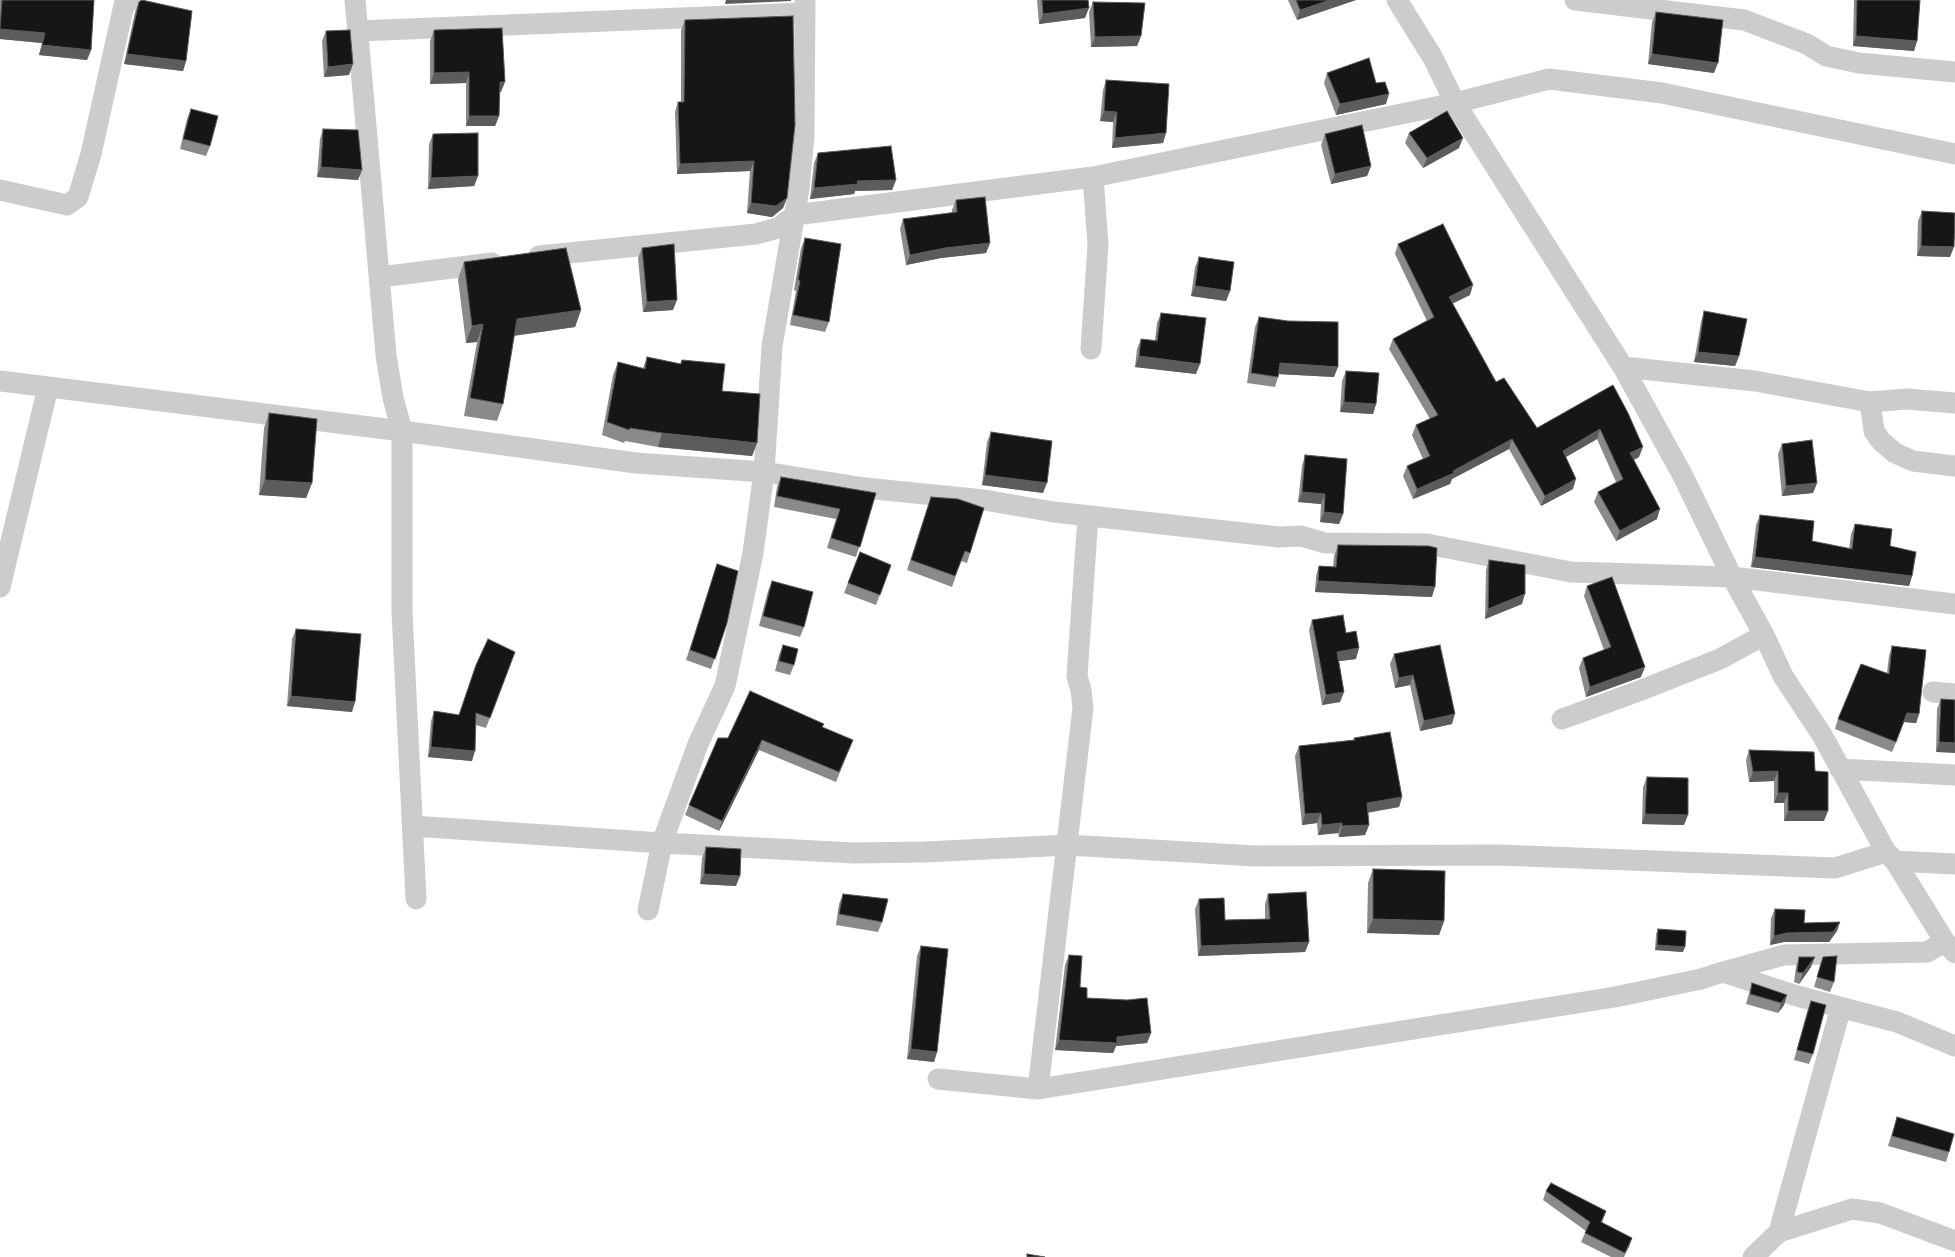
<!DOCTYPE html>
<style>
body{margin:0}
canvas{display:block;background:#fff}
</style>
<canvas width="1955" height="1257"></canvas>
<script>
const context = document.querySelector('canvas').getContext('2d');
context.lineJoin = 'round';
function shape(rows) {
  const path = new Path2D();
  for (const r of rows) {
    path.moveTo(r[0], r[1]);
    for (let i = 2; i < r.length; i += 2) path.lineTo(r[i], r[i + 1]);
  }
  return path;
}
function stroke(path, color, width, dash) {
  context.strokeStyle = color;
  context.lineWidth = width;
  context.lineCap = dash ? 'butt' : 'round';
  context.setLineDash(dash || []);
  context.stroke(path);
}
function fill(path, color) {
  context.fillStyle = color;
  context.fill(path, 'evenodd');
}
const street = shape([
 [355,0,386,355,393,398,402,431,402,612,416,899],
 [1397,0,1433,58,1455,103,1623,367,1683,476,1732,577,1764,635,1783,676,1822,735,1886,852,1895,861,1945,942,1955,953],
 [1575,0,1744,20,1807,44,1826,56,1859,63,1955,72],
 [358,31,805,13],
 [0,190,67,205,78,197,91,154,124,5,131,0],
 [539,256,756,234,778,228,795,215,1093,177,1455,103,1549,79,1662,93,1955,154],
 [380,277,492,263],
 [1091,349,1098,245,1093,177],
 [1623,367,1755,381,1870,402,1907,399,1955,403],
 [0,381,402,431,636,463,764,472,865,488,984,500,1054,512,1279,537,1301,536,1325,543,1427,544,1571,572,1732,577,1955,604],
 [1870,402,1874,431,1881,441,1895,453,1913,461,1955,466],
 [0,587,48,387],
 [1933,692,1955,694],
 [1562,719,1639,691,1720,659,1764,635],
 [1840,769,1955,775],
 [413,826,662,843,854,853,925,852,1068,845,1255,856,1499,855,1835,868,1886,852],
 [1895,861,1955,864],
 [648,910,662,843,698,744,725,686,753,553,764,472,772,346,799,189,804,136,805,0],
 [1723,972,1784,955,1927,952,1945,942],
 [938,1079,1038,1089,1615,997,1701,979,1723,972,1797,996,1897,1022,1955,1046],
 [1038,1089,1083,708,1081,690,1077,676,1088,516],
 [1779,1232,1841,1007],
 [1753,1257,1779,1232,1852,1209,1880,1213,1955,1241]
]);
const wall = shape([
 [0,0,94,0,91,50,87,60,39,55,42,43,0,39],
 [1037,0,1088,0,1085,18,1039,24],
 [1288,0,1356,0,1297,20],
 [1854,0,1920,0,1917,41,1914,51,1853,46],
 [139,2,186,61,183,71,124,64,135,12],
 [1093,2,1141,36,1137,46,1091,47,1089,12],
 [1656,12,1714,73,1648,64,1652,22],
 [685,20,787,198,783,208,772,217,747,213,750,171,677,174,675,112,678,102,681,102,681,30],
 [434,30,501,92,499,92,499,116,495,126,466,126,466,83,430,84,430,41],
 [326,31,349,75,324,77,322,41],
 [1327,73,1376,83,1386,104,1336,115,1324,83],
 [1106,80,1166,133,1163,143,1112,148,1113,122,1100,121,1103,90],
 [191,109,210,146,206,156,180,149,187,119],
 [323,129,362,170,358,180,317,177,320,139],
 [1409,133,1459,148,1423,168,1405,143],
 [433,134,478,176,474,186,428,189,429,144],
 [1325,134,1371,166,1367,176,1331,184,1321,145],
 [818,153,896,180,892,190,855,191,854,194,810,199,814,163],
 [956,200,990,243,986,253,941,258,906,265,900,229,903,219,952,213,952,210],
 [1922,211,1950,257,1917,256,1918,221],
 [805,238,829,322,825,332,790,325,796,291,794,290,801,248],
 [1398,244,1470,295,1452,304,1496,382,1537,428,1613,385,1639,457,1634,460,1657,519,1616,541,1594,502,1598,492,1616,482,1597,439,1566,457,1573,489,1541,506,1509,449,1452,479,1450,484,1413,499,1403,476,1407,466,1423,459,1412,435,1416,425,1430,419,1389,349,1393,339,1427,321,1395,254],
 [642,248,673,310,643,312,638,258],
 [1199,257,1230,291,1226,301,1191,296,1195,267],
 [464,262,581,310,575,327,514,336,503,404,497,421,464,416,477,342,466,343,458,279],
 [1704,311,1739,356,1735,366,1694,362,1701,322],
 [1161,313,1196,374,1135,367,1137,349,1141,339,1155,340,1157,323],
 [1259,317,1334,377,1279,374,1275,387,1247,383,1255,327],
 [647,357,680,364,682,360,722,391,757,443,752,456,658,447,625,441,624,443,602,435,613,375,618,362,643,368],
 [1346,371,1376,404,1373,414,1340,412,1342,381],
 [269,413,312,483,306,498,259,495,264,428],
 [991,432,1043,493,982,485,987,442],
 [1782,444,1817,483,1813,493,1782,496,1778,454],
 [1305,455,1343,514,1339,524,1320,522,1321,504,1298,502,1302,466],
 [781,477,876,493,856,557,827,548,836,519,774,507,777,487],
 [931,497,970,553,967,563,961,561,952,587,907,570],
 [1760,515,1812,541,1849,549,1851,534,1855,524,1890,546,1912,576,1909,586,1751,567,1756,525],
 [1338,545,1432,597,1315,592,1316,576,1319,566,1333,567,1334,556],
 [860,552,891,565,876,605,844,593],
 [1489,560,1522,604,1485,619,1486,570],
 [717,564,727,623,711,669,686,660],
 [772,581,804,627,800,637,759,626,768,591],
 [1587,586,1641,677,1586,697,1579,668,1583,658,1604,650,1584,596],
 [1312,620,1346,633,1356,659,1339,661,1344,692,1340,702,1322,705,1309,630],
 [296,629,352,712,287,706,292,639],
 [783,645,794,665,790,675,775,671,779,655],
 [1440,645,1452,724,1420,731,1410,685,1395,688,1390,664,1394,654],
 [1892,646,1919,714,1916,723,1904,722,1892,752,1835,729,1838,719,1887,673,1889,656],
 [515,652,486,728,476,725,472,761,428,757,431,721,434,711,459,715],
 [1941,699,1955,700,1936,752,1937,709],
 [823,727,853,740,836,782,759,750,719,831,685,815,689,805,728,738],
 [1354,738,1402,797,1399,807,1368,813,1369,825,1365,835,1339,837,1338,833,1318,835,1317,823,1302,825,1295,756,1299,746,1353,740],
 [1749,750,1815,771,1824,821,1784,821,1784,803,1774,803,1774,781,1749,782,1746,760],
 [1647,777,1684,825,1642,824,1643,787],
 [706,847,736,886,700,884,702,858],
 [1373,869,1444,921,1439,935,1367,933,1368,883],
 [843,894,882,922,878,932,836,925,839,904],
 [1268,894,1309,942,1305,952,1198,956,1195,909,1199,899,1225,920,1265,919,1265,904],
 [1775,909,1804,923,1840,922,1837,931,1829,942,1784,942,1770,945,1771,918],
 [1658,929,1683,952,1655,950,1656,934],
 [921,946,937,1052,934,1062,907,1059,917,956],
 [1069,955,1080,987,1087,998,1151,1033,1147,1043,1116,1046,1113,1053,1055,1050,1065,965],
 [1799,957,1811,967,1799,984,1794,982,1796,967],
 [1823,957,1834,982,1830,992,1814,987],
 [1752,983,1787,995,1784,1005,1778,1013,1746,1004],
 [1811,1001,1813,1054,1809,1064,1794,1060,1807,1012],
 [1897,1117,1949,1152,1946,1162,1888,1146],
 [1546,1191,1606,1211,1602,1223,1632,1238,1624,1257,1611,1257,1581,1242,1586,1231,1543,1200]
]);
const shadedWall = shape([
 [726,0,791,0,791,1,725,4],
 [1330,0,1356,0,1297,20,1300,10],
 [1089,8,1085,18,1039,24,1043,14],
 [0,29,45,33,42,43,0,39],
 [1141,36,1137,46,1091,47,1095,37],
 [1856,36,1917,41,1914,51,1853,46],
 [42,45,91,50,87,60,39,55],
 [127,54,186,61,183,71,124,64],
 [1652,54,1718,63,1714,73,1648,64],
 [353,64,349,75,324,77,328,67],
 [469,72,466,83,430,84,434,73],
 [500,82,505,82,501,92,496,92],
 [1389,94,1386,104,1336,115,1340,104],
 [1104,111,1117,112,1113,122,1100,121],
 [469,116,499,116,495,126,466,126],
 [1166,133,1163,143,1112,148,1115,138],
 [1463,138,1459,148,1423,168,1427,158],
 [754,161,750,171,677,174,680,164],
 [1371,166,1367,176,1331,184,1335,174],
 [321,167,362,170,358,180,317,177],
 [478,176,474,186,428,189,431,178],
 [896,180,892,190,855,191,854,194,810,199,814,188,857,181],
 [787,198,783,208,772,217,747,213,751,203],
 [990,243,986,253,941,258,906,265,910,255,945,248],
 [1921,246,1954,247,1950,257,1917,256],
 [1473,285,1470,295,1445,307,1449,297],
 [1195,286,1230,291,1226,301,1191,296],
 [677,300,673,310,643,312,647,302],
 [581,310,575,327,511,336,517,319],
 [483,324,477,342,466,343,472,326],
 [1698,352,1739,356,1735,366,1694,362],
 [1139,356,1200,364,1196,374,1135,367],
 [1280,363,1338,367,1334,377,1277,374],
 [1344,402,1376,404,1373,414,1340,412],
 [1600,429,1597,439,1559,461,1563,451],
 [662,433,757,443,752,456,658,447],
 [1512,439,1509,449,1452,479,1450,484,1413,499,1417,489],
 [1643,447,1639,457,1627,463,1630,453],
 [985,475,1047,483,1043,493,982,485],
 [1576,479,1573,489,1541,506,1545,496],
 [265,480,312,483,306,498,259,495],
 [1817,483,1813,493,1782,496,1786,486],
 [1302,492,1325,494,1321,504,1298,502],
 [1660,509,1657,519,1616,541,1620,531],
 [1324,512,1343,514,1339,524,1320,522],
 [1755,557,1912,576,1909,586,1751,567],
 [1318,581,1435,587,1432,597,1315,592],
 [1525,594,1522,604,1485,619,1488,609],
 [1359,648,1356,659,1333,662,1337,652],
 [1645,667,1641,677,1586,697,1590,687],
 [1413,675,1410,685,1395,688,1399,678],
 [1344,692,1340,702,1322,705,1326,695],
 [291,696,355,702,352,712,287,706],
 [1907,713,1919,714,1916,723,1904,722,1892,752],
 [1455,714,1452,724,1420,731,1424,721],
 [762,740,759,750,719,831,722,821],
 [1939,742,1955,743,1955,753,1936,752],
 [431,747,475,751,472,761,428,757],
 [1778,771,1774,781,1749,782,1753,772],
 [1778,793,1788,793,1784,803,1774,803],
 [1402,797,1399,807,1363,813,1367,803],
 [1788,811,1828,811,1824,821,1784,821],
 [1321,813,1317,823,1302,825,1305,814],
 [1645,814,1688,815,1684,825,1642,824],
 [1342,823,1338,833,1318,835,1322,825],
 [1369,825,1365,835,1339,837,1342,826],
 [704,874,740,876,736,886,700,884],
 [1373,919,1444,921,1439,935,1367,933],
 [1840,922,1837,931,1829,942,1784,942,1770,945,1774,936],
 [1309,942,1305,952,1198,956,1201,946],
 [1657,945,1685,947,1683,952,1655,950],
 [1815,957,1811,967,1799,984,1803,973],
 [1787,995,1784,1005,1778,1013,1781,1003],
 [1151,1033,1147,1043,1116,1046,1113,1053,1055,1050,1059,1040,1117,1037],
 [911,1049,937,1052,934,1062,907,1059],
 [1632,1238,1629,1247,1623,1257,1625,1253]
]);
const building = shape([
 [2,0,94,0,91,50,42,45,45,33,0,29,2,0],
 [142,0,192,11,186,61,127,54,139,2,142,0],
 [1042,0,1088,0,1089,8,1043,14,1042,0],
 [1296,0,1330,0,1300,10,1296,0],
 [1857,0,1920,0,1917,41,1856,36,1857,0],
 [1093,2,1145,3,1141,36,1095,37,1093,2],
 [1656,12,1723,20,1718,63,1652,54,1656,12],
 [793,16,795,125,787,198,776,206,751,203,754,161,680,164,678,102,684,102,685,20,793,16],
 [502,28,505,82,500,82,499,116,469,116,469,72,434,73,434,30,502,28],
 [350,30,353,64,328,67,326,31,350,30],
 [1369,58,1376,83,1385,82,1389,94,1340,104,1327,73,1369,58],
 [1106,80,1169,84,1166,133,1115,138,1117,112,1104,111,1106,80],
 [191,109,218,116,210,146,183,139,191,109],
 [1447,111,1463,138,1427,158,1409,133,1447,111],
 [1362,125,1371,166,1335,174,1325,134,1362,125],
 [323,129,358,130,362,170,321,167,323,129],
 [478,133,478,176,431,178,433,134,478,133],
 [891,146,896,180,857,181,858,184,814,188,818,153,891,146],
 [985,197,990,243,945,248,910,255,903,219,957,212,956,200,985,197],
 [1922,211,1955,213,1954,247,1921,246,1922,211],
 [1443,224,1473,285,1449,297,1496,382,1504,378,1537,428,1613,385,1628,413,1643,447,1630,453,1660,509,1620,531,1598,492,1623,479,1600,429,1563,451,1576,479,1545,496,1512,439,1453,471,1454,473,1417,489,1407,466,1430,456,1416,425,1438,415,1393,339,1434,317,1398,244,1443,224],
 [805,238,841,244,829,322,793,315,800,281,798,280,805,238],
 [674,244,677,300,647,302,642,248,674,244],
 [566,248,581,310,517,319,503,404,470,398,483,324,472,326,464,262,566,248],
 [1199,257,1234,262,1230,291,1195,286,1199,257],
 [1704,311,1747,319,1739,356,1698,352,1704,311],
 [1161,313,1206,318,1200,364,1139,356,1141,339,1157,341,1161,313],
 [1259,317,1288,321,1338,322,1338,367,1280,363,1278,377,1251,373,1259,317],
 [647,357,681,364,682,360,725,364,722,391,760,394,757,443,662,433,630,428,629,430,607,422,618,362,645,369,647,357],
 [1346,371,1379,373,1376,404,1344,402,1346,371],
 [269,413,317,419,312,483,265,480,269,413],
 [991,432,1052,441,1047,483,985,475,991,432],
 [1812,440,1817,483,1786,486,1782,444,1812,440],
 [1305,455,1347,459,1343,514,1324,512,1325,494,1302,492,1305,455],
 [781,477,876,493,860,547,831,538,840,509,777,496,781,477],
 [931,497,958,499,984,508,970,553,965,551,955,576,911,560,931,497],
 [1760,515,1814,521,1812,541,1852,549,1855,524,1892,529,1890,546,1916,552,1912,576,1755,557,1760,515],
 [1338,545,1429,546,1437,548,1435,587,1318,581,1319,566,1336,567,1338,545],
 [860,552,891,565,880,595,848,583,860,552],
 [1489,560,1525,565,1525,594,1488,609,1489,560],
 [717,564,738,571,727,623,715,659,690,650,717,564],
 [1612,577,1645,667,1590,687,1583,658,1611,647,1587,586,1612,577],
 [772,581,813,592,804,627,763,616,772,581],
 [1343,615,1346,633,1356,631,1359,648,1337,652,1344,692,1326,695,1312,620,1343,615],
 [296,629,361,634,355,702,291,696,296,629],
 [488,639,515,652,490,718,476,713,475,751,431,747,434,711,459,715,476,665,488,639],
 [783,645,798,649,794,665,779,661,783,645],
 [1440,645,1455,714,1424,721,1413,675,1399,678,1394,654,1440,645],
 [1892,646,1926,650,1919,714,1907,713,1896,742,1838,719,1861,664,1889,674,1892,646],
 [750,691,824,724,822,727,853,740,839,772,762,740,722,821,689,805,718,738,728,738,750,691],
 [1941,699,1955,700,1955,743,1939,742,1941,699],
 [1390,732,1402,797,1367,803,1369,825,1342,826,1342,823,1322,825,1321,813,1305,814,1299,746,1355,740,1354,738,1390,732],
 [1749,750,1814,752,1815,771,1828,772,1828,811,1788,811,1788,793,1778,793,1778,771,1753,772,1749,750],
 [1647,777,1688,778,1688,815,1645,814,1647,777],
 [706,847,741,849,740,876,704,874,706,847],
 [1373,869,1445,871,1444,921,1373,919,1373,869],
 [1306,892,1309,942,1201,946,1199,899,1224,898,1225,920,1270,919,1268,894,1306,892],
 [843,894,888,899,882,922,839,914,843,894],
 [1775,909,1805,910,1804,923,1840,922,1833,932,1787,933,1774,936,1775,909],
 [1658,929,1686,931,1685,947,1657,945,1658,929],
 [921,946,948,949,937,1052,911,1049,921,946],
 [1069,955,1082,956,1080,987,1087,988,1087,998,1127,1000,1147,998,1151,1033,1117,1037,1117,1043,1059,1040,1069,955],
 [1837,956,1834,982,1817,977,1823,957,1837,956],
 [1799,957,1815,957,1803,973,1797,972,1799,957],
 [1752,983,1787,995,1781,1003,1750,994,1752,983],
 [1811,1001,1826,1005,1813,1054,1797,1050,1811,1001],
 [1897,1117,1954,1134,1949,1152,1892,1136,1897,1117],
 [1551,1183,1606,1211,1601,1222,1632,1238,1625,1253,1585,1233,1590,1222,1546,1191,1551,1183],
 [1027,1254,1045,1257,1027,1257,1027,1254]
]);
stroke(street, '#ccc', 21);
fill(wall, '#8a8a8a');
fill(shadedWall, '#5c5c5c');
fill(building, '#161616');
stroke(building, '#5c5c5c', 1);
</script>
